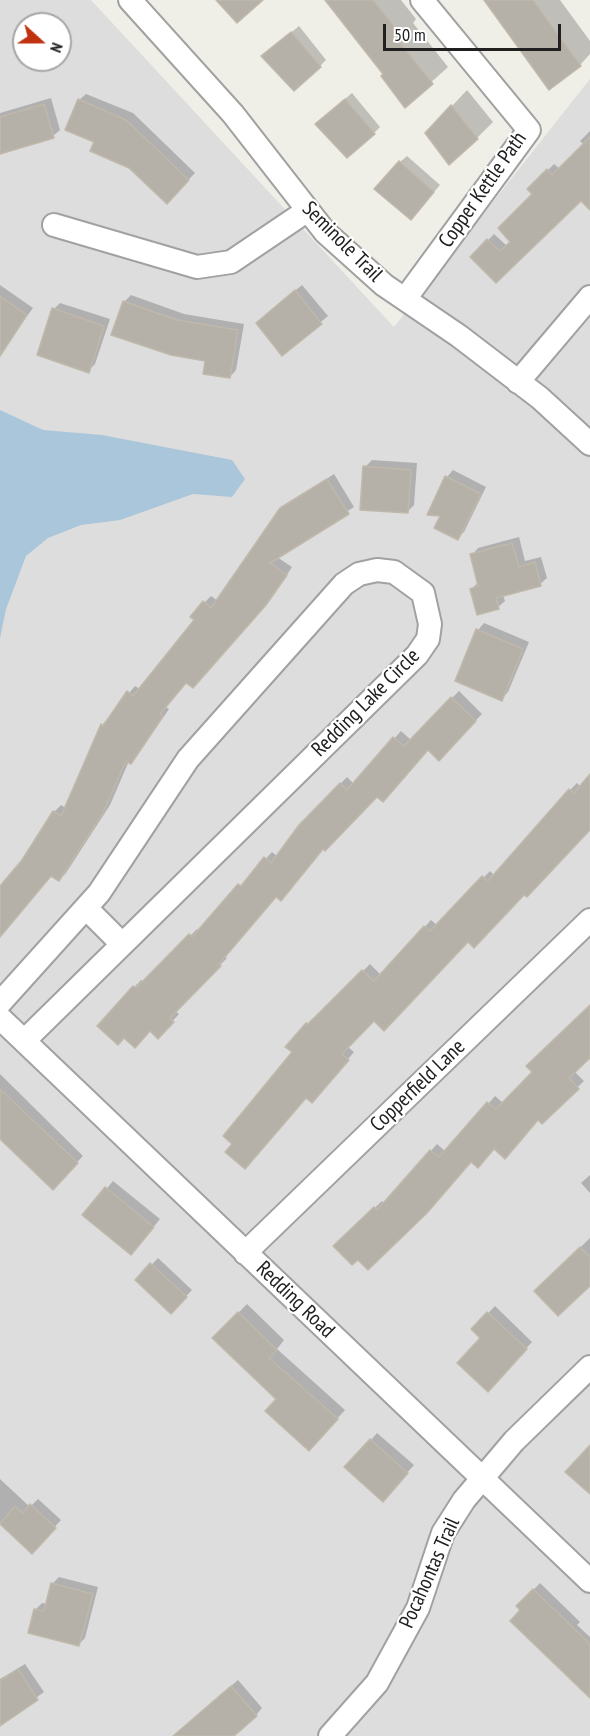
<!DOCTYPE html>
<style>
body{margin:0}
#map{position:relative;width:590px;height:1736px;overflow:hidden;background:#efeee7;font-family:"PT Sans Narrow",sans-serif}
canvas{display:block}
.north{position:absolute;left:12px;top:12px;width:60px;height:60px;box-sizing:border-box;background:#fff;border:2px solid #a6a6a6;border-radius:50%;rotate:111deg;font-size:16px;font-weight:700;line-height:24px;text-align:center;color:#202020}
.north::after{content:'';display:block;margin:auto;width:21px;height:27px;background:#c0320f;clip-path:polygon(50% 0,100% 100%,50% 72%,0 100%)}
.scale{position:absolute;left:383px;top:24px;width:178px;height:27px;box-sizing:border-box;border:3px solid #202020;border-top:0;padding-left:8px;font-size:18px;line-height:21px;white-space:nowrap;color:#202020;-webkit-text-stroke:4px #fff;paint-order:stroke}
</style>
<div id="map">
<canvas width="590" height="1736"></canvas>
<div class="north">N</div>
<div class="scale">50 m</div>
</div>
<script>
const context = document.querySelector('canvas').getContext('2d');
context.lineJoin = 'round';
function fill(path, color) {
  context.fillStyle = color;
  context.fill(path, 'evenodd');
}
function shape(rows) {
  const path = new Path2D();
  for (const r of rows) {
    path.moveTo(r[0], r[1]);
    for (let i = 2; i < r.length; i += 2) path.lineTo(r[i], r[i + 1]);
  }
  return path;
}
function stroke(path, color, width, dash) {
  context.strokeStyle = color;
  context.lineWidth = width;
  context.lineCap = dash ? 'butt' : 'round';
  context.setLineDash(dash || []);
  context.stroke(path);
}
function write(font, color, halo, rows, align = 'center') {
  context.font = font + ' "PT Sans Narrow",sans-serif';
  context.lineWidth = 4.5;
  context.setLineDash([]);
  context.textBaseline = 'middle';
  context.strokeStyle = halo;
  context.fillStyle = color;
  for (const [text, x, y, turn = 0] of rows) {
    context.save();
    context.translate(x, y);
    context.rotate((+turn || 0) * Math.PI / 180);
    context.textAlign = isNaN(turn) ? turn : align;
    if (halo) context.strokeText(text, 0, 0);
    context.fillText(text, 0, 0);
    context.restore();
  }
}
const residential = shape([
 [0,0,91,0,394,327,590,79,590,1736,0,1736],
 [24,24,60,24,60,60,24,60]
]);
const water = shape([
 [0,410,43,430,102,435,232,460,245,479,232,497,193,494,120,520,81,525,48,538,26,556,6,609,0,638]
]);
const shadow = shape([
 [327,0,401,0,416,19,413,23,448,67,405,106,385,74],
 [486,0,560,0,590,41,590,54,580,65],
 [299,26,326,60,320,66,270,50],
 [467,90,493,122,477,138,452,106],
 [352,93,380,127,374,133,324,117],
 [86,94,133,113,195,173,167,202,130,167,96,141,79,100],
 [51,98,60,130,53,136,0,142,0,113],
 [590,131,590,191,496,281,472,257,494,234,507,246,511,242,534,194,529,189,554,164,560,169,584,145,580,141],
 [407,156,440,185,417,212,400,162],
 [0,285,33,308,7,343,0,338],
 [302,285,328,316,282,354,264,316],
 [131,295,184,314,244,324,236,370,230,377,124,302],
 [60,303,110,319,95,364,88,371,54,309],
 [372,460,417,463,414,505,407,512,365,467],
 [453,470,486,487,464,532,457,538,442,514,447,477],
 [334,474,354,507,277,557,292,567,273,596,224,653,187,681,166,707,169,709,137,756,129,761,110,805,66,873,59,880,52,875,0,920,0,888,23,861,54,812,61,805,66,808,102,725,135,686,140,689,196,620,192,617,205,602,211,596,218,601,281,509],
 [519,537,525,561,541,557,547,578,540,584,503,595,505,601,498,607,471,589,479,582,472,555,478,548],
 [484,623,529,642,508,692,501,699,478,630],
 [459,691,482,714,439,758,429,749,324,847,277,895,225,957,227,958,175,1011,179,1014,158,1037,151,1030,125,1036,99,1026,141,980,144,982,197,929,199,931,272,852,278,857,300,826,347,777,354,784,401,731,411,740],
 [590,776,590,829,524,893,375,1019,348,1047,354,1052,318,1094,294,1052,307,1024,314,1017,315,1019,370,964,381,975,431,920,437,925,490,871,495,876,570,790,577,783,581,787],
 [590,1007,590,1056,574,1071,584,1081,542,1122,539,1118,472,1160,358,1258,335,1246,382,1201,384,1204,437,1144,446,1152,495,1096,503,1103,534,1072],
 [0,1074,83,1156,53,1187,0,1136],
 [590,1175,590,1193,581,1183],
 [113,1181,160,1219,138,1246,85,1215],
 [590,1238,590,1284,536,1291],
 [158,1258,192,1290,171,1312,137,1280],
 [247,1304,284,1340,277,1349,345,1410,317,1441,214,1338],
 [495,1306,532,1342,494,1383,482,1338,473,1329],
 [377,1433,414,1465,389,1493,371,1440],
 [0,1479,30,1507,38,1499,61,1520,32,1552,0,1522],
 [59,1577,98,1587,85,1638,79,1644,35,1610,42,1603,47,1604,52,1584],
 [540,1583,580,1622,577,1625,590,1637,590,1696,518,1606],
 [25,1664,44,1692,0,1724,0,1679],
 [238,1680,262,1708,256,1715,231,1736,174,1736]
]);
const building = shape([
 [216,0,263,0,237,23,216,0],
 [325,0,373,0,402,36,397,39,433,84,405,108,381,76,383,74,325,0],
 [484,0,533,0,581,66,549,90,484,0],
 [291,32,321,67,294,91,261,56,291,32],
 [78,99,126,120,189,180,167,204,129,168,90,151,94,142,65,130,78,99],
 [345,99,375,134,347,158,315,124,345,99],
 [44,104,54,138,0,154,0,117,44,104],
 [451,105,478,139,449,165,425,133,451,105],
 [590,137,590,210,581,201,496,283,470,257,487,239,500,251,510,242,498,228,532,194,527,189,547,169,552,175,590,137],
 [399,161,434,192,411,220,374,189,399,161],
 [295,290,322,324,282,356,256,323,295,290],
 [0,296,27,315,0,356,0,296],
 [123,301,177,320,238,330,230,378,203,374,205,361,171,355,111,335,123,301],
 [52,308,104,326,89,373,37,355,52,308],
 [363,466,411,470,408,513,360,510,363,466],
 [445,476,481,494,458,540,434,528,440,516,427,515,445,476],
 [327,479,349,514,270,563,287,575,266,605,193,688,186,683,160,714,163,716,131,764,126,761,103,813,59,881,51,876,0,937,0,886,22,860,53,811,61,816,101,724,103,726,127,691,133,696,194,620,190,617,203,601,211,608,280,508,327,479],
 [512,543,519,567,535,562,541,586,496,598,499,609,477,615,470,589,478,586,470,554,512,543],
 [476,629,523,649,502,701,455,681,476,629],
 [451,697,476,721,439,761,428,750,383,802,377,797,325,851,323,849,281,901,276,897,219,964,221,966,170,1018,174,1022,158,1039,150,1031,135,1048,124,1038,118,1045,97,1026,133,986,136,988,189,934,192,937,238,884,241,886,264,857,271,863,299,825,340,783,347,790,393,737,404,746,451,697],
 [590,774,590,830,527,897,524,895,474,948,468,942,384,1031,374,1021,342,1054,349,1060,312,1103,306,1098,245,1169,225,1152,232,1144,223,1136,292,1052,285,1047,306,1023,308,1024,362,970,374,981,424,926,430,931,482,876,488,881,569,789,574,793,590,774],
 [590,1005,590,1058,569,1078,579,1089,542,1124,538,1120,505,1159,494,1149,478,1168,471,1162,427,1213,368,1270,358,1260,352,1265,333,1246,374,1207,377,1210,430,1150,439,1157,487,1102,496,1109,532,1072,526,1066,590,1005],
 [0,1089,78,1163,53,1190,0,1139,0,1089],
 [105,1187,154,1227,131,1255,82,1215,105,1187],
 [580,1247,590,1257,590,1286,558,1316,534,1291,580,1247],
 [150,1263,187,1297,171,1314,135,1280,150,1263],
 [238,1312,277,1350,269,1358,338,1419,309,1451,265,1411,276,1399,212,1338,238,1312],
 [487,1312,527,1349,488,1392,457,1363,480,1338,471,1329,487,1312],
 [370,1439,408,1473,383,1502,344,1467,370,1439],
 [590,1445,590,1494,565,1472,590,1445],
 [30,1504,56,1528,32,1554,0,1524,15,1506,23,1513,30,1504],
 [51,1583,93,1594,79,1646,28,1633,34,1609,44,1611,51,1583],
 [533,1589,590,1644,590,1698,510,1621,520,1610,516,1606,533,1589],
 [18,1669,38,1700,0,1726,0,1681,18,1669],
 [231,1686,257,1716,234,1736,173,1736,231,1686]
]);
const minor = shape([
 [130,0,233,114,325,232,384,285,459,336,540,398,590,444],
 [54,225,197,267,231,262,308,210],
 [405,299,529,130,422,0],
 [518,382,590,297],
 [86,908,122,944],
 [0,1003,99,893,188,759,344,584,359,574,377,570,394,572,423,593,430,624,428,639,417,655,24,1041],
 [0,1018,590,1581],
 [245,1253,590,920],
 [330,1736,377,1683,418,1608,443,1533,464,1500,514,1441,590,1367]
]);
const streetNames = [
 ["Copper Kettle Path",483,190,-55],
 ["Seminole Trail",342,242,45],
 ["Redding Lake Circle",366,703,-45],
 ["Copperfield Lane",418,1086,-44],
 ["Redding Road",295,1300,44],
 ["Pocahontas Trail",430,1573,-66]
];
fill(residential, '#ddd');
fill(water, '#aac6da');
fill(shadow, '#0003');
fill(building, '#b5b1a9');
stroke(building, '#c0b8aa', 1.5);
stroke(minor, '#a1a1a1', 26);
stroke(minor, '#fff', 22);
write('21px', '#202020', '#fff', streetNames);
</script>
